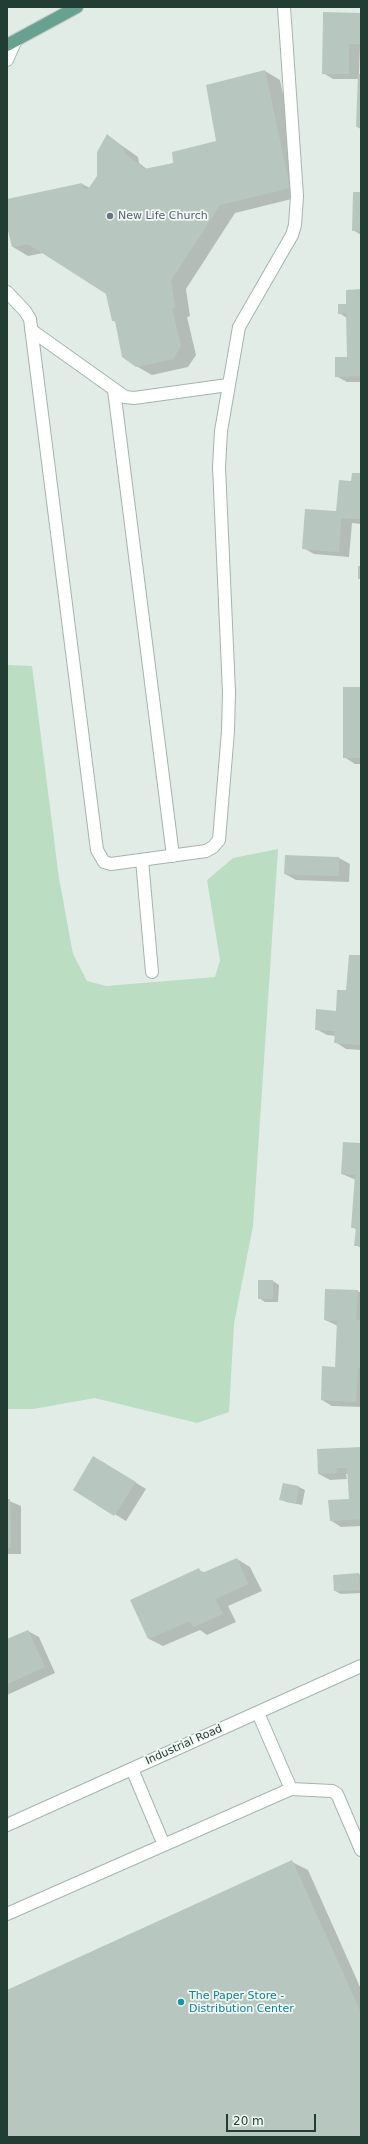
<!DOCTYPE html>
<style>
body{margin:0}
#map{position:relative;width:368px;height:2144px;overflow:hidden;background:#e2ece7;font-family:"DejaVu Sans",sans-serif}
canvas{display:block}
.frame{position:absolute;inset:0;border:8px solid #223d34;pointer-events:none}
.scale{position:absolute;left:226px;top:2114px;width:90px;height:18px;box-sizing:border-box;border:2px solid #223d34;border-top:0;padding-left:5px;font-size:12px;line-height:14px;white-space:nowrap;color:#223d34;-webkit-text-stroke:3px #f2f8f5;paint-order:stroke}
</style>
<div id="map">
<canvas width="368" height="2144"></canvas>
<div class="frame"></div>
<div class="scale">20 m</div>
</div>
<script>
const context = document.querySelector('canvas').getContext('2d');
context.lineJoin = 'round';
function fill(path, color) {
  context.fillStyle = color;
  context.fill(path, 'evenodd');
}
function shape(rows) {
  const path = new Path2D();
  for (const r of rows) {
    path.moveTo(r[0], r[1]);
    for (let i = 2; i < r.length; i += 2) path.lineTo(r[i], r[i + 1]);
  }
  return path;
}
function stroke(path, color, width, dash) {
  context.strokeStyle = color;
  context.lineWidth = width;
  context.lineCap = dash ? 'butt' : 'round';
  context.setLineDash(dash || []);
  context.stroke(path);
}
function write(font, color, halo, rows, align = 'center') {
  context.font = font + ' "DejaVu Sans",sans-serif';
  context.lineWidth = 3.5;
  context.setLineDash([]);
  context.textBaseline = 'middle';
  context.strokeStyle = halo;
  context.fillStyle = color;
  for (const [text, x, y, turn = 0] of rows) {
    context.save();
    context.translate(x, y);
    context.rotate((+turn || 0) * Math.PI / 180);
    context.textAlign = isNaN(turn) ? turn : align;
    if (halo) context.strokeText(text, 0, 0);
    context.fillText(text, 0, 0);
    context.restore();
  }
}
const green = shape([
 [8,665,32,666,59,878,73,954,87,981,106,986,215,977,220,960,207,880,233,858,278,849,253,1226,234,1324,229,1412,197,1423,95,1398,33,1409,7,1409]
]);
const shadow = shape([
 [324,13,361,14,359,75,361,75,361,129,357,127,359,79,333,79,323,73],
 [265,71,280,80,304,196,235,213,186,289,190,316,187,317,196,355,188,367,152,375,136,366,116,322,113,321,107,294,43,253,28,256,13,247,7,222,7,200,82,184,90,188,98,176,107,135,138,157,139,163,148,170,174,164,218,142],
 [361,193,361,235,353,230],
 [361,290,361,382,347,382,336,376,348,358,347,318,339,313],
 [361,474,361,524,352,523,349,557,314,554,303,548,337,512,352,482],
 [361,688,361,764,355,764,344,757],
 [286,856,339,858,350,864,349,882,296,880,285,874],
 [361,956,361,1050,346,1049,335,1042,336,1036,327,1035,316,1029,337,1012],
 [361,1144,361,1248,356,1245,357,1230,352,1227,356,1180,342,1174],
 [259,1281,273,1281,279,1285,278,1302,265,1302,259,1298],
 [358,1291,361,1293,361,1407,332,1406,322,1400,336,1368,338,1326,325,1320],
 [361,1448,361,1526,341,1527,330,1520,350,1500,348,1474,346,1474,347,1479,330,1480,319,1474],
 [104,1463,146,1489,126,1521,74,1489],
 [283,1484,299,1487,305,1490,302,1505,286,1502,280,1499],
 [7,1500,21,1506,21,1554,7,1554],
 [237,1559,250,1567,262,1591,228,1606,236,1622,207,1635,200,1630,163,1646,149,1639,199,1570,205,1573],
 [359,1574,361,1576,361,1593,341,1594,335,1591],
 [28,1631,39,1637,55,1673,7,1695,7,1641],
 [292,1862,308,1870,361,1989,361,2137,7,2137,7,1991]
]);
const building = shape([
 [323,12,361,13,360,44,349,44,349,74,322,74],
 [265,70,290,188,220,205,171,280,175,308,172,309,181,346,173,359,136,367,122,357,115,321,112,321,106,294,28,244,12,247,7,227,7,199,82,183,82,188,88,189,97,176,97,152,107,134,123,147,124,153,144,169,173,163,172,152,216,141,206,85],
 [358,74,361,74,361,127,356,127],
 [353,192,361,192,361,231,352,231],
 [361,289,361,376,335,377,335,357,347,357,346,313,338,314,338,304,346,304,346,290],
 [352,473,361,473,361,519,341,518,339,552,302,549,305,509,336,511,339,480,351,481],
 [358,566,361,566,361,579,358,579],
 [343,687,361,687,361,758,343,758],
 [285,855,339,857,339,876,284,874],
 [349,955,361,955,361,1045,334,1043,335,1031,315,1030,316,1009,336,1011,337,990,346,990],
 [343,1142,361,1143,361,1246,354,1246,356,1228,351,1228,355,1175,341,1174],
 [258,1280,273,1280,273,1299,258,1299],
 [325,1289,358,1290,356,1320,361,1320,361,1368,358,1368,356,1402,321,1400,322,1366,335,1367,337,1321,324,1320],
 [361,1447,361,1519,330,1521,328,1500,349,1499,347,1468,336,1468,337,1473,318,1474,317,1449],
 [93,1456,136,1482,114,1516,73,1490],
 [283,1483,299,1486,296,1503,279,1500],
 [7,1499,10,1499,11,1548,7,1548],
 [237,1558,248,1584,215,1599,223,1614,193,1627,190,1621,148,1639,130,1600,199,1568,202,1573],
 [359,1573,360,1590,334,1591,333,1575],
 [28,1630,45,1667,7,1684,7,1639],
 [292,1860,361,2013,361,2137,7,2137,7,1990]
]);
const service = shape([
 [7,60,16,40],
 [7,292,25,311,30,319,97,850,104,862,111,864,206,851,213,847,219,840,228,731,229,692,219,467,221,431,239,327,292,235,295,225,297,196,284,7],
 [31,330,125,397,134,398,228,385],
 [114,390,173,856],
 [142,860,152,972],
 [132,1769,164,1845],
 [291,1789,332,1791,337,1794,361,1850],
 [7,1914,291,1789,258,1713]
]);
const tertiary = shape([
 [7,1825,361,1666]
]);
const primary = shape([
 [7,45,77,7]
]);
const markers = [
 [110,216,4,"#6b7280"],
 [181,2002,4,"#0f9aa8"]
];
const worshipNames = [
 ["New Life Church",118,216]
];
const streetNames = [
 ["Industrial Road",184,1745,-24]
];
const cultureNames = [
 ["The Paper Store -",189,1996],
 ["Distribution Center",189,2009]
];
fill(green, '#bbddc2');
fill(shadow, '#0003');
fill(building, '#b7c7c0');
stroke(service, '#a5b4ae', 14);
stroke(tertiary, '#a5b4ae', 14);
stroke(primary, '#c1c9c6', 14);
stroke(service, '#fff', 12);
stroke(tertiary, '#fff', 12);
stroke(primary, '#67a18f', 12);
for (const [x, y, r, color] of markers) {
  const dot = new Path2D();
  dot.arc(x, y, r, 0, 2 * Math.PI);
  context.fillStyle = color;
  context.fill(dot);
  stroke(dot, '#f2f8f5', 1.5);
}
write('11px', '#5b616d', '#f2f8f5', worshipNames, 'left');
write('11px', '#223d34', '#f2f8f5', streetNames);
write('11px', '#0d838f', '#f2f8f5', cultureNames, 'left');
</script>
